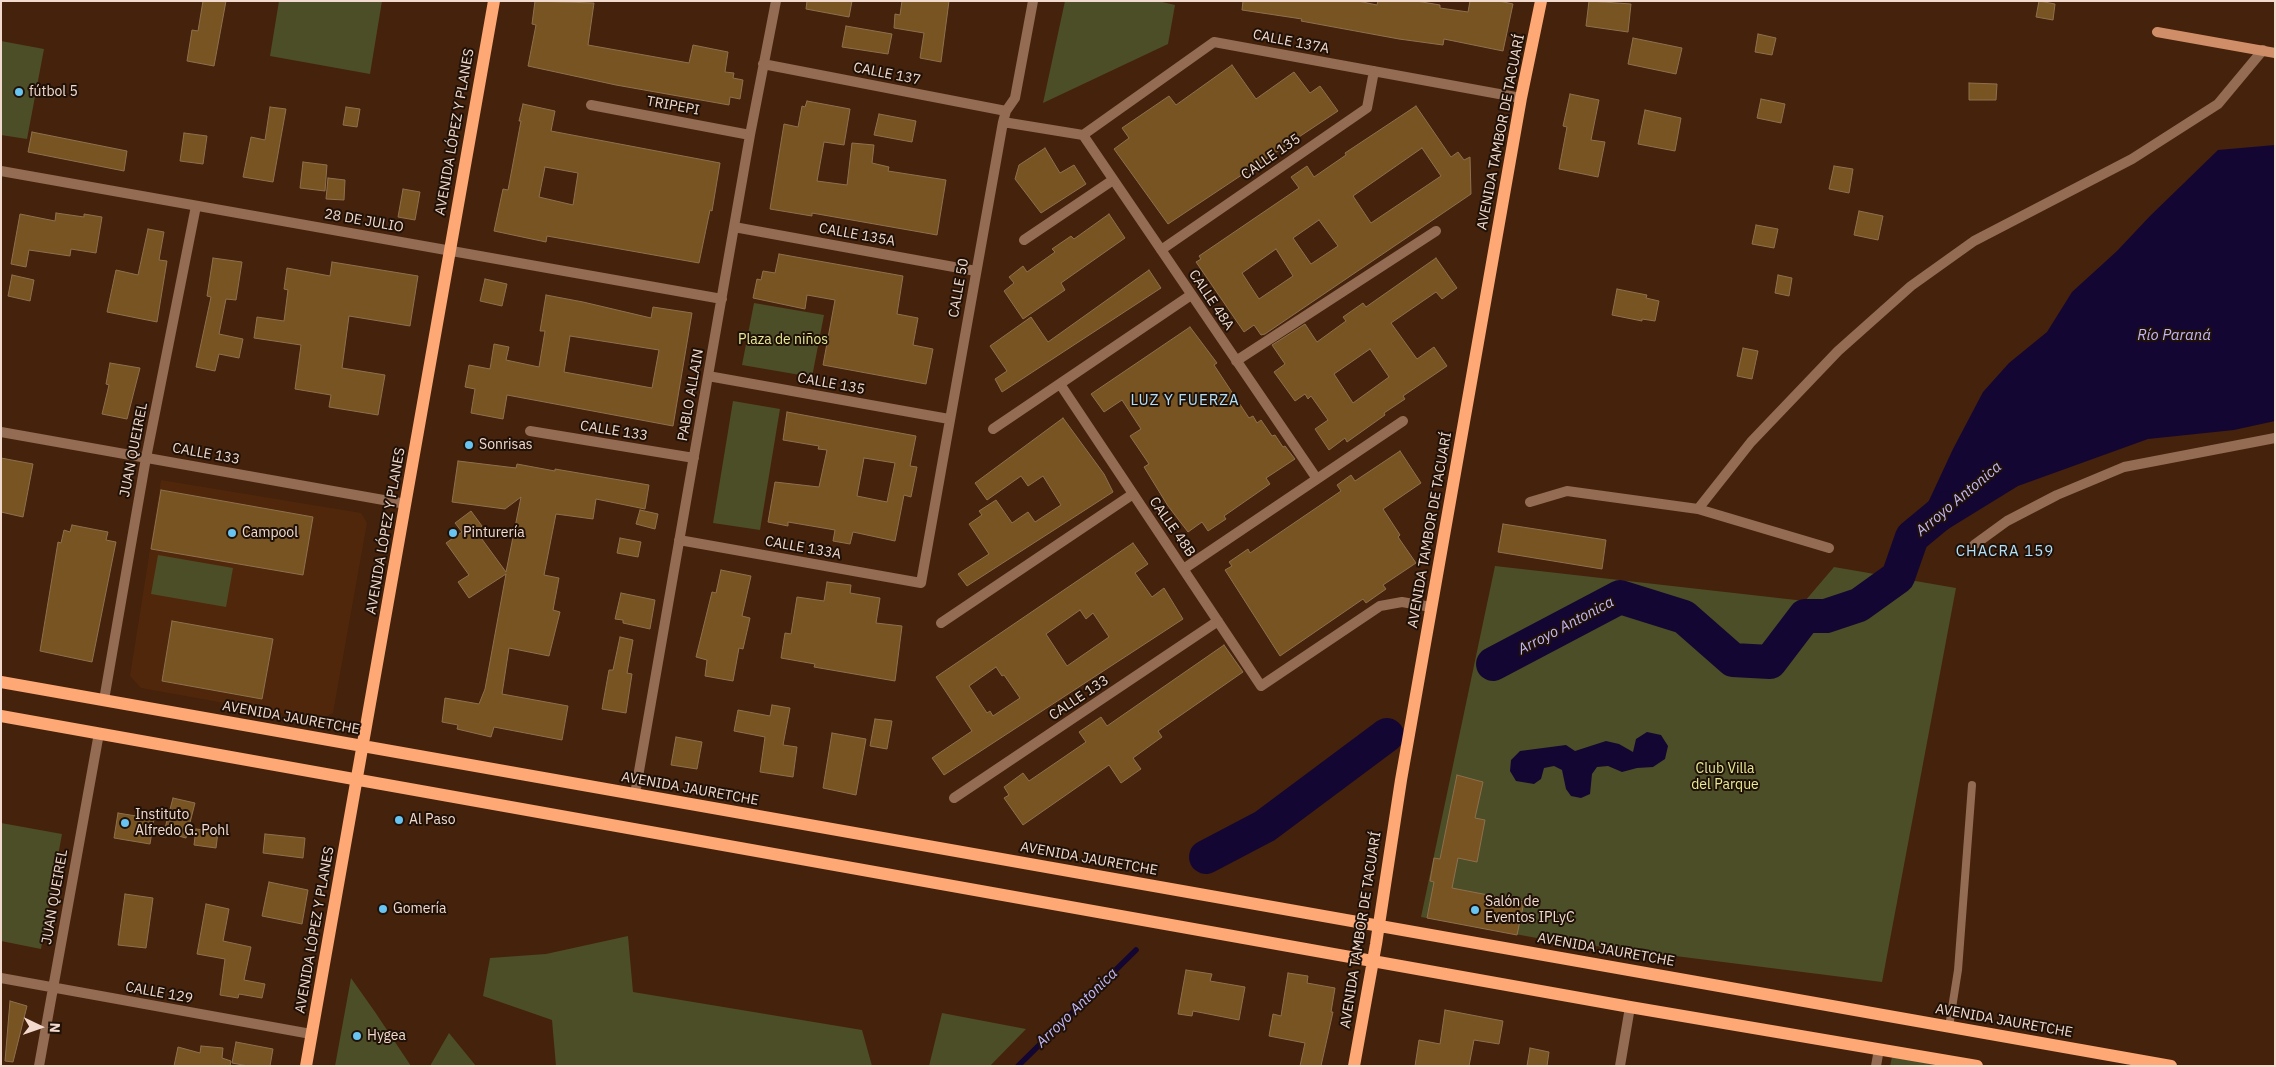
<!DOCTYPE html>
<meta charset="utf-8">
<style>
body{margin:0}
#map{position:relative;width:2276px;height:1067px;overflow:hidden;background:#45220c;font-family:"IBM Plex Sans",sans-serif}
canvas{display:block}
.frame{position:absolute;inset:0;border:2px solid #f2dbce;pointer-events:none}
.north{position:absolute;left:15px;top:1002px;width:50px;height:50px;-webkit-text-stroke:4px #201108;paint-order:stroke;rotate:93deg;font-size:14px;font-weight:700;line-height:20px;text-align:center;color:#f2dbce}
.north::after{content:'';display:block;margin:auto;width:18px;height:22px;background:#f2dbce;clip-path:polygon(50% 0,100% 100%,50% 72%,0 100%)}
</style>
<div id="map">
<canvas width="2276" height="1067"></canvas>
<div class="frame"></div>
<div class="north">N</div>
</div>
<script>
const context = document.querySelector('canvas').getContext('2d');
context.lineJoin = 'round';
function fill(path, color) {
  context.fillStyle = color;
  context.fill(path, 'evenodd');
}
function shape(rows) {
  const path = new Path2D();
  for (const r of rows) {
    path.moveTo(r[0], r[1]);
    for (let i = 2; i < r.length; i += 2) path.lineTo(r[i], r[i + 1]);
  }
  return path;
}
function stroke(path, color, width, dash) {
  context.strokeStyle = color;
  context.lineWidth = width;
  context.lineCap = dash ? 'butt' : 'round';
  context.setLineDash(dash || []);
  context.stroke(path);
}
function write(font, color, halo, rows, align = 'center') {
  context.font = font + ' "IBM Plex Sans",sans-serif';
  context.lineWidth = 4;
  context.setLineDash([]);
  context.textBaseline = 'middle';
  context.strokeStyle = halo;
  context.fillStyle = color;
  for (const [text, x, y, turn = 0] of rows) {
    context.save();
    context.translate(x, y);
    context.rotate((+turn || 0) * Math.PI / 180);
    context.textAlign = isNaN(turn) ? turn : align;
    if (halo) context.strokeText(text, 0, 0);
    context.fillText(text, 0, 0);
    context.restore();
  }
}
const built = shape([
 [161,480,361,513,367,523,333,713,319,720,141,688,130,676]
]);
const green = shape([
 [279,1,382,1,370,74,270,56],
 [1065,1,1158,1,1175,5,1168,44,1043,103],
 [1,41,44,49,27,139,1,135],
 [754,303,824,315,812,377,742,365],
 [733,401,780,409,760,530,713,523],
 [158,555,233,568,226,607,151,594],
 [1495,566,1805,601,1834,567,1956,588,1882,982,1548,940,1421,917],
 [1,823,62,834,41,949,1,941],
 [628,936,633,992,862,1030,872,1066,556,1066,552,1020,483,996,490,958,546,954],
 [351,978,375,1012,411,1066,335,1066],
 [942,1013,1026,1029,990,1066,929,1066],
 [449,1033,476,1066,430,1066],
 [1892,1057,1945,1066,1890,1066]
]);
const water = shape([
 [2275,145,2275,421,2234,430,2148,439,2018,486,1940,534,1912,537,1953,449,1983,392,2009,363,2047,332,2072,292,2117,251,2150,216,2218,150],
 [1647,732,1661,735,1668,746,1665,759,1653,767,1637,768,1622,772,1608,766,1597,767,1592,774,1590,794,1581,798,1571,796,1566,789,1562,770,1554,766,1544,768,1541,779,1534,784,1516,781,1510,771,1511,760,1520,751,1566,745,1575,751,1606,741,1619,744,1633,752,1636,739]
]);
const stream = shape([
 [1018,1066,1136,950]
]);
const river = shape([
 [1493,664,1620,597,1684,617,1733,660,1770,662,1805,616,1826,616,1859,605,1898,577,1912,537,1947,508],
 [1206,857,1265,826,1387,735]
]);
const building = shape([
 [203,1,226,1,214,66,187,61,192,30,198,31,203,1],
 [535,1,594,3,588,45,689,63,693,45,728,52,725,72,734,73,733,78,743,80,740,99,730,97,729,105,616,85,528,66,536,25,532,24,535,1],
 [807,1,852,1,849,17,806,9,807,1],
 [902,1,949,1,941,62,920,58,924,33,894,28,895,14,900,15,902,1],
 [1243,1,1358,1,1377,5,1378,1,1416,1,1440,5,1440,8,1468,12,1470,1,1499,1,1513,4,1503,51,1444,39,1443,45,1399,39,1301,21,1302,19,1242,10,1243,1],
 [1589,1,1631,4,1628,32,1586,26,1589,1],
 [2039,1,2055,4,2053,20,2036,17,2039,1],
 [846,26,892,34,888,54,842,47,846,26],
 [1758,34,1776,38,1772,55,1755,52,1758,34],
 [1633,38,1682,48,1676,74,1628,64,1633,38],
 [1232,65,1256,99,1294,72,1310,93,1320,86,1338,111,1168,224,1114,149,1129,138,1122,128,1169,96,1176,105,1232,65],
 [1969,83,1997,84,1996,100,1969,100,1969,83],
 [1570,94,1599,100,1591,140,1605,142,1598,177,1559,169,1567,127,1563,126,1570,94],
 [1761,99,1785,104,1781,123,1757,118,1761,99],
 [807,101,850,109,844,145,824,142,817,181,847,185,852,143,874,145,872,163,889,167,888,171,946,180,937,235,812,213,812,216,770,209,784,124,798,127,802,106,805,107,807,101],
 [523,104,555,111,551,131,720,163,712,211,710,210,699,263,547,236,546,242,494,231,503,189,508,190,521,121,519,121,523,104],
 [545,167,578,173,573,205,539,197,545,167],
 [1416,106,1451,157,1458,152,1464,160,1470,157,1471,194,1265,334,1261,335,1254,325,1244,332,1196,262,1201,259,1199,256,1299,188,1291,177,1307,166,1314,177,1346,155,1345,153,1416,106],
 [1422,148,1441,176,1371,223,1353,196,1422,148],
 [1319,220,1338,246,1311,264,1293,238,1319,220],
 [1276,249,1293,276,1259,299,1242,273,1276,249],
 [270,107,286,109,273,182,243,177,251,137,265,140,270,107],
 [346,107,360,109,357,127,343,125,346,107],
 [1645,110,1681,118,1675,151,1638,144,1645,110],
 [879,114,916,121,912,142,874,135,879,114],
 [32,132,127,151,124,171,28,152,32,132],
 [184,133,207,136,203,164,180,161,184,133],
 [1045,148,1060,173,1074,165,1086,184,1041,213,1015,179,1019,165,1045,148],
 [303,162,327,165,325,191,300,188,303,162],
 [1834,166,1853,169,1849,193,1829,189,1834,166],
 [328,178,345,180,344,200,326,199,328,178],
 [403,189,420,192,415,220,398,217,403,189],
 [1859,211,1883,216,1878,240,1854,235,1859,211],
 [56,213,84,217,84,214,102,217,96,253,71,249,70,256,29,250,26,267,11,264,20,214,55,221,56,213],
 [1109,214,1125,238,1061,283,1065,290,1023,319,1004,291,1014,283,1009,277,1023,266,1027,272,1055,252,1052,249,1071,236,1074,239,1109,214],
 [1756,225,1778,229,1774,248,1752,244,1756,225],
 [148,229,164,232,159,260,167,261,157,322,107,312,116,270,138,275,148,229],
 [779,254,903,276,897,314,918,318,913,345,933,349,926,384,823,365,835,300,807,295,805,309,753,298,757,279,761,280,763,271,775,273,779,254],
 [213,258,242,262,236,300,226,299,219,334,243,339,239,358,219,354,215,371,196,367,211,297,207,296,213,258],
 [1436,258,1457,288,1442,299,1436,292,1391,323,1417,359,1434,347,1447,366,1403,396,1405,399,1384,413,1385,415,1347,442,1345,438,1329,450,1315,429,1328,420,1311,396,1308,399,1305,394,1295,401,1274,372,1285,364,1272,345,1305,324,1317,342,1346,321,1343,317,1363,303,1366,307,1436,258],
 [1370,349,1389,377,1353,403,1334,374,1370,349],
 [332,262,418,276,410,326,349,316,342,368,385,375,378,415,329,407,331,395,295,389,301,345,254,338,257,317,284,321,288,290,284,289,287,268,330,276,332,262],
 [1149,270,1161,288,1002,392,995,379,1007,371,990,346,1031,317,1048,342,1149,270],
 [12,275,34,280,30,301,8,296,12,275],
 [1778,275,1792,278,1789,296,1775,293,1778,275],
 [485,279,507,284,502,306,480,301,485,279],
 [1617,289,1647,295,1646,298,1659,301,1655,321,1642,319,1642,321,1612,315,1617,289],
 [546,295,583,302,651,318,653,307,692,313,673,426,507,395,503,419,471,413,475,389,465,387,469,365,490,369,494,344,509,347,506,360,539,367,545,331,540,331,546,295],
 [570,336,659,350,652,388,564,372,570,336],
 [1190,327,1217,363,1214,365,1249,418,1253,416,1257,423,1261,420,1272,436,1275,435,1283,447,1285,446,1295,459,1266,478,1270,484,1224,516,1226,519,1208,531,1202,522,1188,532,1168,506,1144,467,1149,464,1130,436,1141,429,1122,400,1104,412,1091,394,1190,327],
 [1743,348,1758,351,1752,379,1737,376,1743,348],
 [110,363,140,368,127,419,102,414,109,385,106,384,110,363],
 [787,412,916,436,910,466,917,467,911,497,904,495,895,541,853,532,850,544,833,541,835,530,788,522,788,526,768,522,775,482,819,487,827,450,818,449,819,446,783,440,787,412],
 [864,458,895,463,887,502,857,496,864,458],
 [1063,418,1104,474,1113,492,967,586,958,574,989,554,969,524,982,515,979,511,996,500,1012,523,1028,512,1035,522,1061,505,1043,476,1028,486,1021,476,987,500,975,483,1063,418],
 [1400,451,1421,483,1383,509,1400,535,1398,537,1416,563,1383,585,1386,589,1366,603,1363,599,1280,656,1225,570,1232,566,1229,562,1248,549,1250,553,1341,491,1337,485,1351,475,1355,481,1400,451],
 [1,458,33,464,23,517,1,512,1,458],
 [458,461,516,468,517,464,555,471,555,469,649,485,645,509,596,499,593,519,556,514,544,575,559,578,553,610,560,612,549,656,509,648,502,694,568,706,562,740,494,727,491,737,457,729,458,725,442,722,445,698,479,704,485,689,506,574,469,598,458,582,469,575,446,543,462,532,455,523,471,511,482,526,476,531,506,572,521,497,505,509,452,502,458,461],
 [161,490,313,517,303,575,151,549,161,490],
 [640,510,658,514,655,529,636,524,640,510],
 [1503,524,1606,540,1602,569,1498,552,1503,524],
 [72,525,108,532,106,540,116,542,92,662,40,651,58,542,61,543,64,530,70,532,72,525],
 [620,538,641,542,638,557,617,553,620,538],
 [1133,543,1148,564,1135,573,1152,597,1164,588,1183,619,944,775,932,758,972,731,936,677,1133,543],
 [1080,610,1086,619,1093,613,1109,637,1067,666,1046,634,1080,610],
 [996,667,1002,676,1004,675,1020,698,993,716,990,711,987,713,969,686,996,667],
 [721,570,751,576,742,616,750,618,743,649,739,648,733,681,705,676,707,660,696,657,712,592,716,593,721,570],
 [827,582,851,585,850,593,880,598,876,623,902,626,895,681,814,667,815,664,781,658,785,633,791,634,797,597,824,601,827,582],
 [621,593,655,600,650,629,623,623,623,620,615,619,621,593],
 [172,621,273,639,262,699,162,681,172,621],
 [620,637,633,640,627,673,632,674,626,713,602,709,609,670,613,670,620,637],
 [1224,645,1243,672,1158,731,1162,737,1133,758,1141,769,1121,783,1109,765,1023,825,1004,798,1009,795,1004,787,1023,773,1029,781,1086,742,1079,732,1101,717,1107,726,1224,645],
 [772,705,790,708,783,745,797,747,793,777,760,772,765,737,734,731,738,710,770,716,772,705],
 [875,719,892,721,887,749,870,746,875,719],
 [832,733,866,739,856,795,823,788,832,733],
 [676,737,702,742,697,769,671,765,676,737],
 [1457,775,1483,782,1475,818,1485,820,1477,862,1458,858,1452,888,1524,902,1517,935,1427,918,1434,882,1430,881,1434,858,1440,859,1457,775],
 [173,798,195,803,186,838,164,832,173,798],
 [118,813,154,819,150,844,114,838,118,813],
 [196,829,218,832,216,848,194,845,196,829],
 [265,834,305,838,303,858,263,853,265,834],
 [269,882,308,890,302,924,262,916,269,882],
 [125,894,153,898,146,948,118,945,125,894],
 [206,904,229,909,223,941,251,947,244,980,265,984,262,998,239,994,238,998,220,995,225,959,197,954,206,904],
 [1186,970,1212,974,1210,981,1245,987,1239,1020,1193,1011,1192,1016,1178,1014,1186,970],
 [1288,973,1308,976,1307,983,1335,988,1331,1012,1333,1012,1321,1066,1300,1066,1305,1043,1269,1036,1273,1014,1281,1016,1288,973],
 [10,1001,27,1006,13,1062,5,1061,10,1001],
 [1445,1010,1503,1021,1499,1044,1474,1040,1469,1066,1415,1066,1419,1040,1440,1044,1445,1010],
 [236,1042,273,1049,270,1066,248,1066,232,1063,236,1042],
 [201,1046,223,1048,222,1058,231,1061,230,1066,174,1066,178,1047,200,1053,201,1046],
 [1530,1048,1549,1052,1547,1066,1527,1066,1530,1048]
]);
const lane = shape([
 [1949,1027,1958,970,1972,785]
]);
const street = shape([
 [763,64,1006,111],
 [591,105,750,135],
 [1003,122,1083,135],
 [1083,135,1214,42,1521,98],
 [1083,135,1317,479],
 [1,171,722,299],
 [734,227,976,271],
 [1024,240,1113,180],
 [1161,250,1367,108,1374,71],
 [1236,361,1436,231],
 [708,376,949,419],
 [1060,384,1261,686,1380,606,1402,602,1431,607],
 [993,429,1191,295],
 [530,431,694,458],
 [1,432,406,504],
 [1530,502,1567,491,1698,509,1751,442,1838,351,1911,286,1974,241,2132,159,2218,104,2263,50],
 [1698,509,1829,548],
 [679,540,921,583,1003,122,1006,111,1015,98,1033,1],
 [1974,545,2007,521,2057,495,2124,467,2275,438],
 [1185,568,1403,421],
 [941,623,1133,494],
 [104,700,146,458,196,206],
 [635,794,750,135,776,1],
 [954,798,1218,621],
 [1,978,311,1034],
 [39,1066,99,733],
 [1620,1066,1630,1007],
 [1876,1066,1879,1049]
]);
const secondary = shape([
 [2157,32,2275,53]
]);
const primary = shape([
 [1,682,2171,1066],
 [1,716,1630,1007,1977,1066],
 [306,1066,494,1],
 [1354,1066,1376,944,1401,780,1521,98,1541,1]
]);
const markers = [
 [19,92,5,"#68c4f0"],
 [469,445,5,"#68c4f0"],
 [232,533,5,"#68c4f0"],
 [453,533,5,"#68c4f0"],
 [399,820,5,"#68c4f0"],
 [125,823,5,"#68c4f0"],
 [383,909,5,"#68c4f0"],
 [1475,910,5,"#68c4f0"],
 [357,1036,5,"#68c4f0"]
];
const streetNames = [
 ["CALLE 137A",1291,42,11],
 ["CALLE 137",887,74,11],
 ["TRIPEPI",673,106,10],
 ["AVENIDA LÓPEZ Y PLANES",455,132,-80],
 ["AVENIDA TAMBOR DE TACUARÍ",1501,132,-79],
 ["CALLE 135",1271,157,-35],
 ["28 DE JULIO",364,221,10],
 ["CALLE 135A",857,235,10],
 ["CALLE 50",959,288,-80],
 ["CALLE 48A",1211,300,56],
 ["CALLE 135",831,384,10],
 ["PABLO ALLAIN",691,395,-80],
 ["CALLE 133",614,431,9],
 ["JUAN QUEIREL",134,450,-79],
 ["CALLE 133",206,454,10],
 ["CALLE 48B",1172,527,55],
 ["AVENIDA TAMBOR DE TACUARÍ",1430,530,-80],
 ["AVENIDA LÓPEZ Y PLANES",386,531,-80],
 ["CALLE 133A",803,548,10],
 ["CALLE 133",1079,698,-34],
 ["AVENIDA JAURETCHE",291,718,10],
 ["AVENIDA JAURETCHE",690,789,10],
 ["AVENIDA JAURETCHE",1089,859,10],
 ["JUAN QUEIREL",55,897,-80],
 ["AVENIDA LÓPEZ Y PLANES",315,930,-80],
 ["AVENIDA TAMBOR DE TACUARÍ",1361,930,-81],
 ["AVENIDA JAURETCHE",1606,950,10],
 ["CALLE 129",159,993,10],
 ["AVENIDA JAURETCHE",2004,1021,10]
];
const poiNames = [
 ["fútbol 5",29,92],
 ["Sonrisas",479,445],
 ["Campool",242,533],
 ["Pinturería",463,533],
 ["Instituto",135,815],
 ["Alfredo G. Pohl",135,831],
 ["Al Paso",409,820],
 ["Salón de",1485,902],
 ["Eventos IPLyC",1485,918],
 ["Gomería",393,909],
 ["Hygea",367,1036]
];
const parkNames = [
 ["Plaza de niños",783,340],
 ["Club Villa",1725,769],
 ["del Parque",1725,785]
];
const waterNames = [
 ["Río Paraná",2174,336],
 ["Arroyo Antonica",1959,499,-40],
 ["Arroyo Antonica",1566,626,-28],
 ["Arroyo Antonica",1077,1008,-44]
];
const neighbourhoodNames = [
 ["LUZ Y FUERZA",1185,401],
 ["CHACRA 159",2005,552]
];
fill(built, '#50270b');
fill(green, '#4c4e27');
fill(water, '#140632');
stroke(stream, '#140632', 5.5);
stroke(river, '#140632', 34);
fill(building, '#795423');
stroke(building, '#8d704d', 1);
stroke(lane, '#946b53', 8);
stroke(street, '#946b53', 10);
stroke(secondary, '#cf8e67', 10);
stroke(primary, '#fda875', 12);
for (const [x, y, r, color] of markers) {
  const dot = new Path2D();
  dot.arc(x, y, r, 0, 2 * Math.PI);
  context.fillStyle = color;
  context.fill(dot);
  stroke(dot, '#201108', 2);
}
write('14px', '#f2dbce', '#201108', streetNames);
write('14px', '#f2dbce', '#201108', poiNames, 'left');
write('14px', '#e7ec93', '#201108', parkNames);
write('italic 15px', '#c2b8f8', '#201108', waterNames);
context.letterSpacing = '1px';
write('15px', '#b2e1fa', '#201108', neighbourhoodNames);
context.letterSpacing = '0px';
</script>
